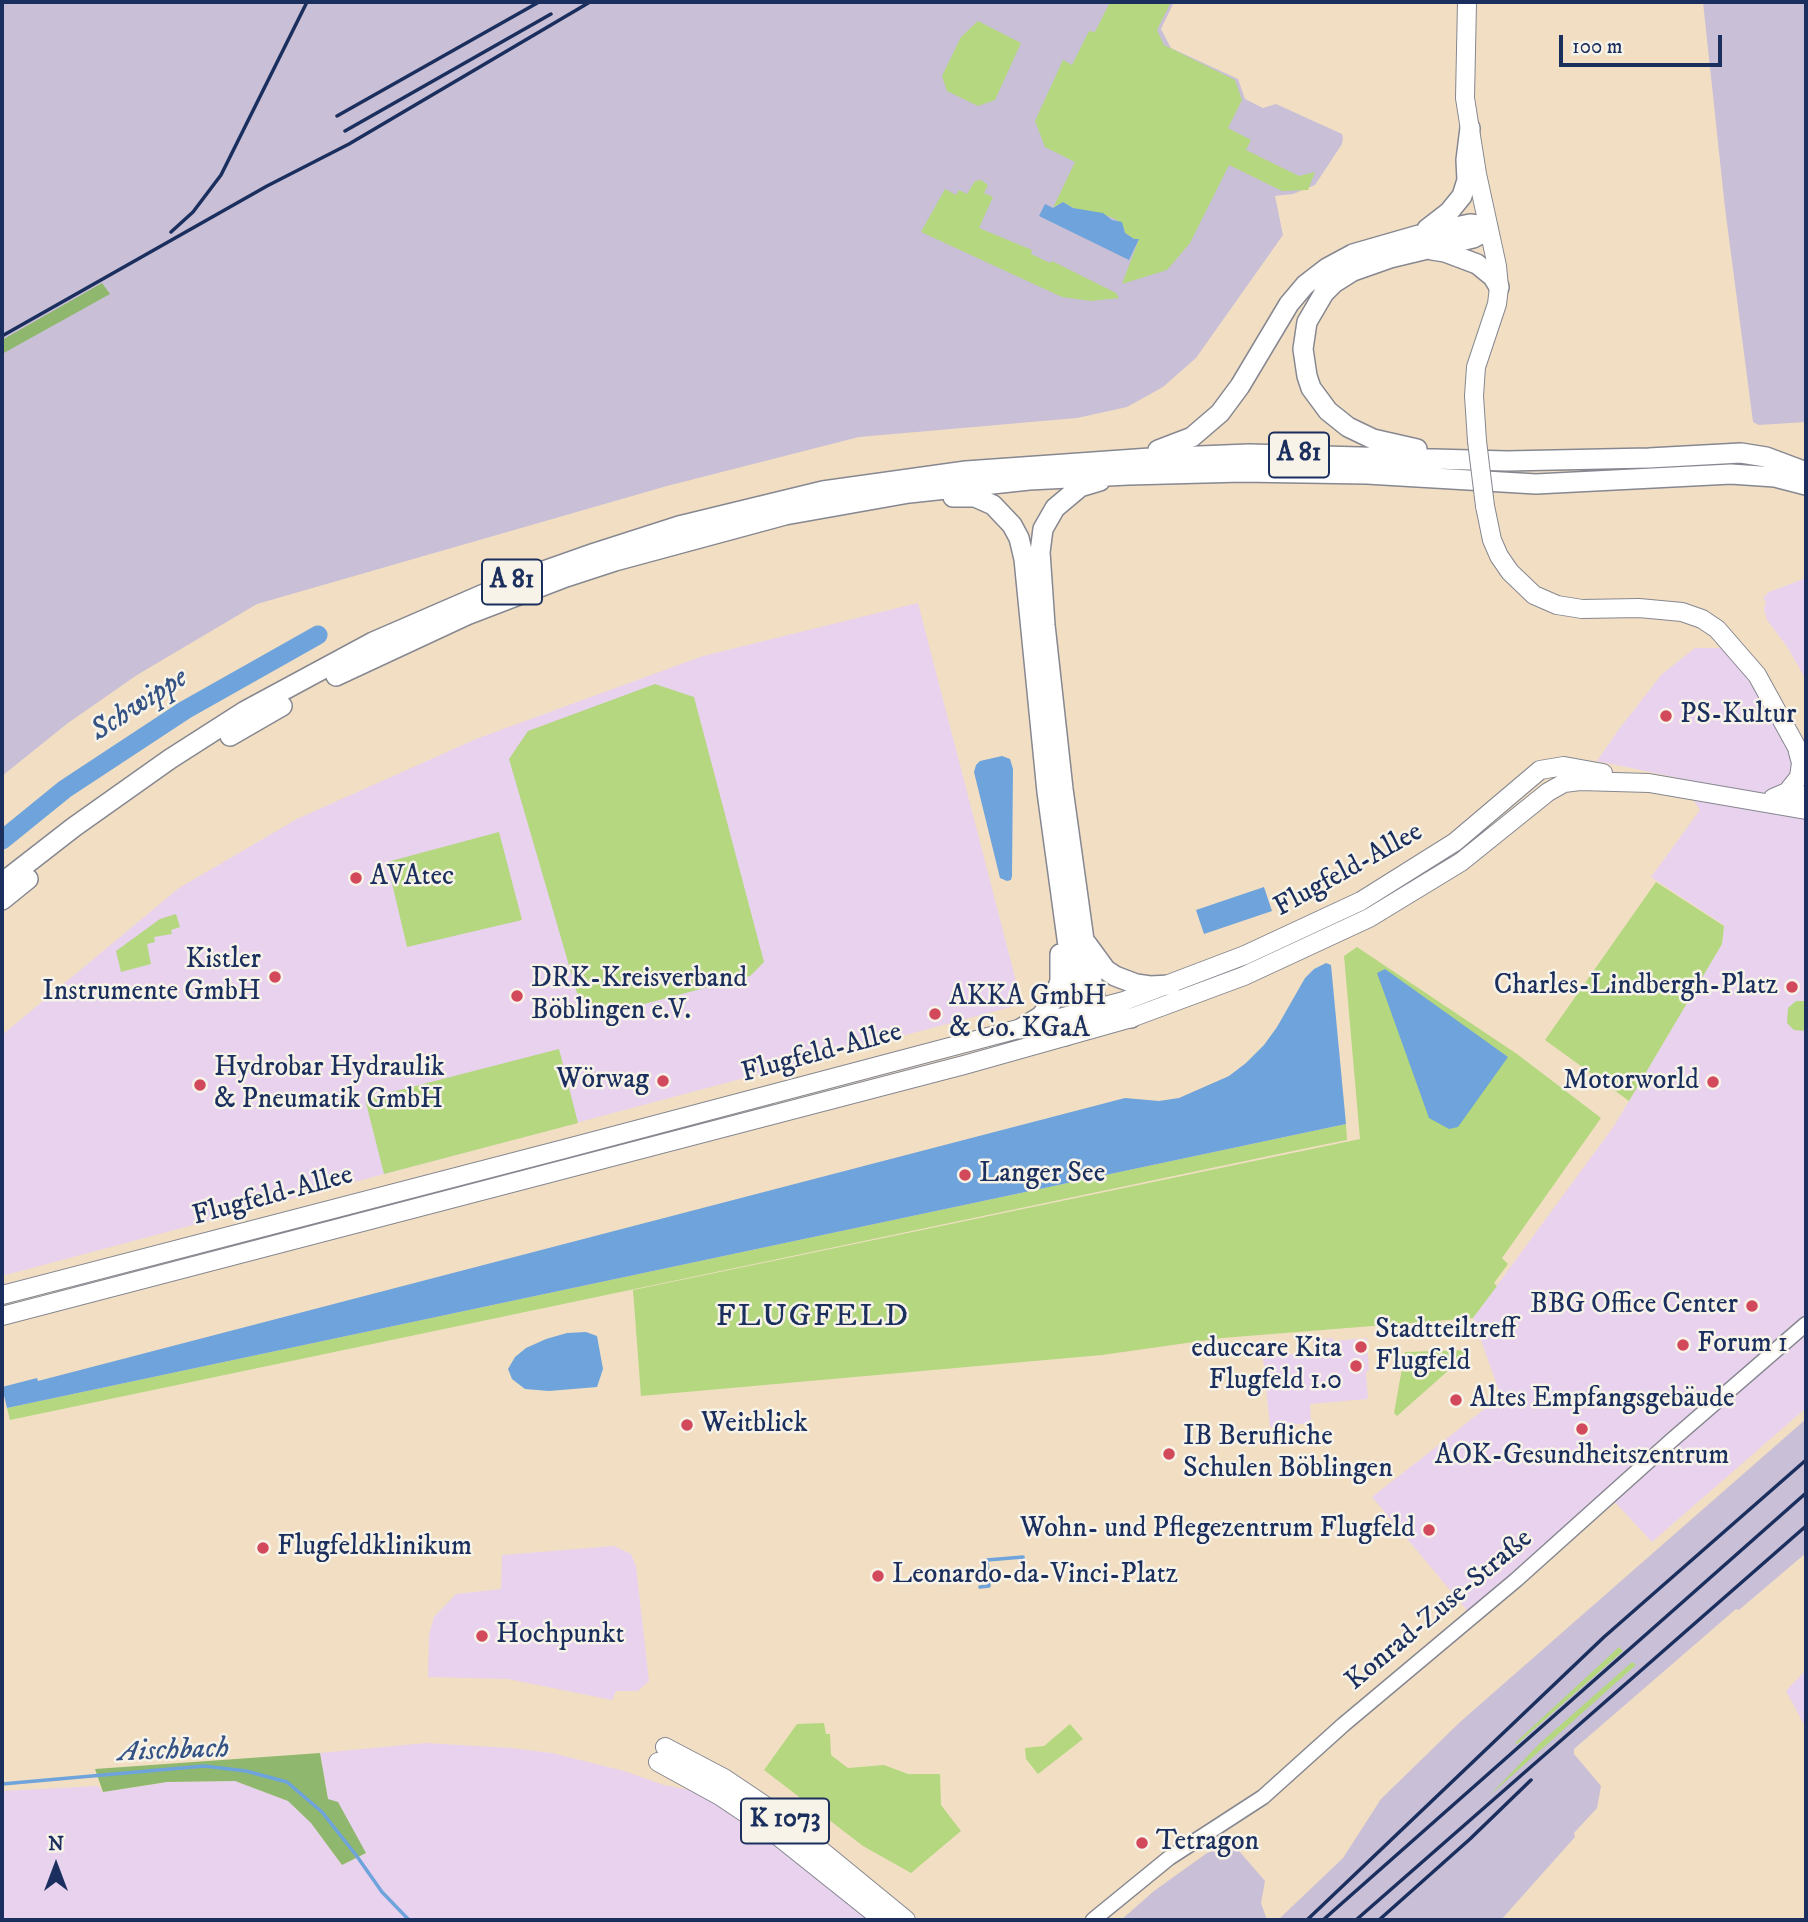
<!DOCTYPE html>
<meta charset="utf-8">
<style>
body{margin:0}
#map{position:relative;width:1808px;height:1922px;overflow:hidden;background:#f2dfc3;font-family:"IM FELL DW Pica",serif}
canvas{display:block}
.frame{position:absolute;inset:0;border:4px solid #1b2f5e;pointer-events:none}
.north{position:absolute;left:21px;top:1831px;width:70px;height:70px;-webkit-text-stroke:5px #f7f3e8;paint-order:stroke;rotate:0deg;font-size:19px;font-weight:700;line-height:28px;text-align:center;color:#1b2f5e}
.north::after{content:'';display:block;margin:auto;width:24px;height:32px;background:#1b2f5e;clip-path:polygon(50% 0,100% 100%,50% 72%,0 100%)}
.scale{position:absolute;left:1559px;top:35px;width:163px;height:32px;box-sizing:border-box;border:4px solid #1b2f5e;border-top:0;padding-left:9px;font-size:21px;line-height:24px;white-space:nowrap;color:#1b2f5e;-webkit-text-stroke:5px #f7f3e8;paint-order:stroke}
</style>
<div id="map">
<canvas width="1808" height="1922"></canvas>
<div class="frame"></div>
<div class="north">N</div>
<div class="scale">100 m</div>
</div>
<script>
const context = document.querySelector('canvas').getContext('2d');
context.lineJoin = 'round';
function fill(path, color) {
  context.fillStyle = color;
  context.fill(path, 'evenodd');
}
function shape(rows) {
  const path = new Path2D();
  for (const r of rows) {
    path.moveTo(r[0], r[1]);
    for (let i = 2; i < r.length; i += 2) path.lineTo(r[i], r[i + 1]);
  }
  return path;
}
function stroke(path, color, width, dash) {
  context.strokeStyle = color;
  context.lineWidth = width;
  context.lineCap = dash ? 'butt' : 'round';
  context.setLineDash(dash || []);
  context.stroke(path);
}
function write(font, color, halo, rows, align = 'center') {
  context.font = font + ' "IM FELL DW Pica",serif';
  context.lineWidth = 5;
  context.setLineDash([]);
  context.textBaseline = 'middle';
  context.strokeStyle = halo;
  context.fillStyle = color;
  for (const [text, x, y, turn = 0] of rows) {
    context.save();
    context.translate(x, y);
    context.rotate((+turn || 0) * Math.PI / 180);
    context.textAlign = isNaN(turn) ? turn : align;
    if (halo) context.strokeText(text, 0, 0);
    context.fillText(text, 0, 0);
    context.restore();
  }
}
const built = shape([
 [1806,578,1806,680,1788,648,1767,620,1764,609,1766,602,1763,598,1769,592],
 [918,603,1022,1004,2,1276,2,1035,179,888,297,819,476,739,703,656],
 [1695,648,1721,648,1736,661,1771,716,1806,790,1806,1408,1652,1542,1613,1500,1471,1615,1372,1497,1501,1396,1473,1318,1614,1126,1722,944,1724,925,1651,877,1700,810,1679,778,1597,761,1619,729,1662,674],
 [1333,1338,1334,1341,1367,1338,1369,1371,1366,1372,1368,1399,1310,1404,1311,1423,1270,1427,1263,1358,1299,1353,1300,1356,1314,1355,1313,1340],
 [614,1546,631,1554,636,1566,649,1681,638,1691,616,1691,612,1700,508,1679,428,1677,429,1635,434,1617,456,1594,501,1589,502,1555],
 [1806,1670,1806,1728,1786,1691],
 [426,1743,511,1748,552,1753,624,1771,664,1785,720,1796,882,1920,2,1920,2,1791,98,1786,103,1792,167,1782,235,1781,289,1801,311,1823,342,1865,366,1853,328,1799,320,1753]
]);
const industrial = shape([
 [2,2,1174,2,1161,29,1171,48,1238,79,1245,99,1263,108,1276,104,1342,134,1343,138,1342,144,1315,185,1293,194,1275,196,1283,235,1196,358,1163,387,1127,407,1077,418,859,437,667,486,257,604,137,675,68,723,2,776],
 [1703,2,1806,2,1806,422,1759,425,1753,422,1725,208],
 [1806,1419,1806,1553,1739,1610,1736,1609,1574,1749,1574,1754,1601,1786,1597,1808,1574,1833,1575,1837,1501,1920,1278,1920,1343,1858,1381,1799,1460,1722],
 [1233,1844,1265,1881,1261,1903,1267,1920,1121,1920,1154,1891,1207,1853]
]);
const green = shape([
 [1110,2,1171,2,1157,30,1164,45,1235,80,1242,100,1228,128,1251,140,1246,150,1299,176,1315,172,1308,190,1282,191,1229,165,1190,243,1167,270,1122,284,1139,239,1134,239,1125,233,1124,228,1117,220,1108,216,1073,208,1063,202,1053,208,1075,162,1045,147,1035,121,1063,60,1072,65,1089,31,1095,32],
 [978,21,1021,43,995,100,978,106,947,91,942,76,961,37],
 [981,180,988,185,984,193,993,197,979,228,1032,250,1031,254,1050,263,1052,261,1116,293,1119,298,1091,301,1062,297,921,232,945,189,956,195,959,190,967,194,975,181],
 [655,684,694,697,764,962,750,976,606,1014,577,993,509,759,528,731],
 [499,832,522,920,407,947,387,862],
 [1656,882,1724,926,1722,944,1629,1101,1545,1040],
 [176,914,180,927,171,930,172,934,154,937,155,942,147,944,151,964,121,972,116,951,160,919],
 [1357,947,1517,1054,1601,1118,1502,1258,1508,1264,1494,1283,1497,1286,1473,1318,1222,1338,1102,1355,641,1396,633,1290,1360,1139,1344,956],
 [1796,1001,1806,1001,1806,1031,1794,1030,1787,1023,1788,1008],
 [559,1049,578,1123,384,1174,365,1099],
 [1346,1124,1347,1140,1312,1147,10,1420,7,1408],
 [1471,1350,1467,1354,1397,1416,1394,1413,1405,1352],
 [1619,1647,1623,1651,1517,1744,1515,1743],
 [1632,1662,1636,1665,1489,1796,1539,1744],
 [824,1723,826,1734,830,1734,831,1755,848,1768,884,1765,908,1774,940,1774,941,1805,961,1831,911,1873,863,1846,764,1770,797,1724],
 [1070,1724,1083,1739,1038,1774,1026,1759,1025,1748,1044,1746]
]);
const forest = shape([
 [102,283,110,294,2,354,2,340],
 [320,1753,328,1799,338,1802,366,1853,342,1865,311,1823,288,1801,235,1781,167,1782,103,1792,95,1769]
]);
const water = shape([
 [1063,202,1073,208,1103,213,1112,220,1122,222,1125,233,1134,239,1139,239,1129,260,1039,216,1045,204,1053,208],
 [1002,756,1010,759,1013,769,1012,876,1011,880,1007,881,1000,878,974,772,976,765,980,761],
 [1264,887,1272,911,1204,934,1196,910],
 [1326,963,1331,965,1346,1124,7,1408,2,1387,37,1378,38,1381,1125,1098,1159,1101,1179,1098,1229,1076,1246,1063,1264,1045,1277,1027,1305,978,1314,969],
 [1385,969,1508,1057,1458,1127,1449,1129,1429,1118,1377,973],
 [586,1332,597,1336,603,1369,597,1387,549,1391,525,1389,512,1379,508,1369,515,1357,526,1348,546,1339,567,1333]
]);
const stream = shape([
 [980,1587,989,1586,987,1560,1023,1557,1024,1573,1030,1573],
 [2,1784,204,1766,246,1771,287,1782,322,1812,356,1855,382,1892,409,1920]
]);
const river = shape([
 [2,840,65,789,185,710,318,635]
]);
const minor = shape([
 [1093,1920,1169,1858,1263,1797,1343,1725,1516,1580,1672,1440,1806,1324]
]);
const major = shape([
 [1467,2,1465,98,1477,174,1497,266,1499,287,1497,304,1476,367,1474,396,1477,441],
 [1485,506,1492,540,1499,556,1510,572,1534,595,1557,605,1582,609,1639,608,1682,612,1702,619,1717,629,1757,675,1806,764],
 [1778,797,1806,795],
 [1773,798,1787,792,1799,777,1801,763,1798,752],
 [2,1295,564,1149,1124,1001,1245,955,1361,901,1455,842,1540,770,1564,766,1603,773],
 [2,1316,964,1065,1131,1018,1244,976,1369,918,1461,862,1548,792,1564,783,1580,781,1649,783,1806,810],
 [665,1747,724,1778,773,1811,906,1920],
 [658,1762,720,1796,769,1829,883,1920]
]);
const highway = shape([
 [1427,229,1449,212,1462,196,1467,180,1466,160,1470,128],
 [1432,250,1445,252,1477,264,1493,277,1499,287],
 [1417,449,1373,439,1348,427,1328,411,1311,388,1307,376,1303,349,1307,322,1324,293,1334,283,1353,271,1390,258,1473,238,1488,230],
 [1158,450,1192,437,1220,413,1240,386,1289,304,1305,285,1327,268,1353,254,1419,235,1470,224,1487,226],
 [953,497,975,497,993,505,1012,525,1019,538,1024,559,1047,792,1068,946,1077,992,1081,1004,1088,1008,1114,1018,1131,1018],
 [336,676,467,615,566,577,615,561,785,515,909,493,1029,480,1128,475,1242,472,1367,474,1536,484,1731,474,1775,477,1806,485],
 [230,736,282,706],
 [2,883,74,827,170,759,245,711,373,642,507,584,595,553,679,526,823,491,966,471,1150,458,1249,454,1507,461,1649,458,1741,453,1766,457,1806,472],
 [2,900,28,879],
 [1087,944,1106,970,1115,976,1136,984,1150,986,1171,985],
 [1020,1029,1041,1016,1054,999,1060,981,1060,954],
 [1065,1036,1086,1024,1092,1017,1095,997,1084,940,1063,789,1045,625,1040,552,1043,529,1055,508,1080,487,1100,481]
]);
const rail = shape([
 [337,116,539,2],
 [345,131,551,14],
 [171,232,193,212,221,175,307,2],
 [2,336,267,186,349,144,590,2],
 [1307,1920,1604,1637,1806,1460],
 [1323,1920,1806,1493],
 [1356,1920,1806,1526],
 [1379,1920,1470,1839,1531,1780]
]);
const majorBridge = shape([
 [1477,441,1485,506]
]);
const markers = [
 [1666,716,7,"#d1495b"],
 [356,878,7,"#d1495b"],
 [275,977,7,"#d1495b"],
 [1792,987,7,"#d1495b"],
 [517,996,7,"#d1495b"],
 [935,1014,7,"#d1495b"],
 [663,1081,7,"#d1495b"],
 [1713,1082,7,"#d1495b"],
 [200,1085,7,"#d1495b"],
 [965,1175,7,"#d1495b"],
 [1752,1306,7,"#d1495b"],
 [1683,1345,7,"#d1495b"],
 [1361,1347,7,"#d1495b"],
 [1356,1366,7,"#d1495b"],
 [1456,1400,7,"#d1495b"],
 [687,1425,7,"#d1495b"],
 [1582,1429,7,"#d1495b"],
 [1169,1454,7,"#d1495b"],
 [1429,1530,7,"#d1495b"],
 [263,1548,7,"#d1495b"],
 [878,1576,7,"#d1495b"],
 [482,1636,7,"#d1495b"],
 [1142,1843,7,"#d1495b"]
];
const shields = [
 [1299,455,60],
 [512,582,60],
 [785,1821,88]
];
const shieldNames = [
 ["A 81",1299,455],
 ["A 81",512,582],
 ["K 1073",785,1821]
];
const poiNames = [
 ["PS-Kultur",1680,716],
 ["AVAtec",370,878],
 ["Kistler",261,961,"right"],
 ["Instrumente GmbH",261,993,"right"],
 ["DRK-Kreisverband",531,980],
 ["Böblingen e.V.",531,1012],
 ["Charles-Lindbergh-Platz",1778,987,"right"],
 ["AKKA GmbH",949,998],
 ["& Co. KGaA",949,1030],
 ["Hydrobar Hydraulik",214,1069],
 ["& Pneumatik GmbH",214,1101],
 ["Wörwag",649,1081,"right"],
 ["Motorworld",1699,1082,"right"],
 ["Langer See",979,1175],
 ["BBG Office Center",1738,1306,"right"],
 ["Stadtteiltreff",1375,1331],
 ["Flugfeld",1375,1363],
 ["Forum 1",1697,1345],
 ["educcare Kita",1342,1350,"right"],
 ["Flugfeld 1.0",1342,1382,"right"],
 ["Altes Empfangsgebäude",1470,1400],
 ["Weitblick",701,1425],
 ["IB Berufliche",1183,1438],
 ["Schulen Böblingen",1183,1470],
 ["AOK-Gesundheitszentrum",1582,1457,"center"],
 ["Wohn- und Pflegezentrum Flugfeld",1415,1530,"right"],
 ["Flugfeldklinikum",277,1548],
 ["Leonardo-da-Vinci-Platz",892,1576],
 ["Hochpunkt",496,1636],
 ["Tetragon",1156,1843]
];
const streetNames = [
 ["Flugfeld-Allee",1349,871,-29],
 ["Flugfeld-Allee",822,1054,-15],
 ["Flugfeld-Allee",273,1197,-15],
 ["Konrad-Zuse-Straße",1440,1611,-40]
];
const waterNames = [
 ["Schwippe",140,706,-33],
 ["Aischbach",174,1752,-2]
];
const quarterNames = [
 ["FLUGFELD",813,1318]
];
fill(built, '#e8d2ee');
fill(industrial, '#c9bfd7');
fill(green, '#b4d780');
fill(forest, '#8fb86e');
fill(water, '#6fa3db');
stroke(stream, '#6fa3db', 3.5);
stroke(river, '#6fa3db', 19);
stroke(minor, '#868790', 17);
stroke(major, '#868790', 20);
stroke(highway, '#868790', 22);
stroke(minor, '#fff', 14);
stroke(major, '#fff', 18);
stroke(highway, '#fff', 19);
stroke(rail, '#1b2f5e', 3.5);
stroke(majorBridge, '#868790', 20, []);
stroke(majorBridge, '#fff', 18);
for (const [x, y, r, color] of markers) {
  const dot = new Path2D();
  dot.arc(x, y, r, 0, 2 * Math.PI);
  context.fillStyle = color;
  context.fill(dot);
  stroke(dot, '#f7f3e8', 2.5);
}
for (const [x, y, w] of shields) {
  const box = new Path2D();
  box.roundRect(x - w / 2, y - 22.5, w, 45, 5);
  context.fillStyle = '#f7f3e8';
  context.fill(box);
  stroke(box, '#1b2f5e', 2);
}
write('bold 26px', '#1b2f5e', null, shieldNames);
write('28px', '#1b2f5e', '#f7f3e8', poiNames, 'left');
write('28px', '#1b2f5e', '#f7f3e8', streetNames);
write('italic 30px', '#345284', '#f7f3e8', waterNames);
context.letterSpacing = '2px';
write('32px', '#1b2f5e', '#f7f3e8', quarterNames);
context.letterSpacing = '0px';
</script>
